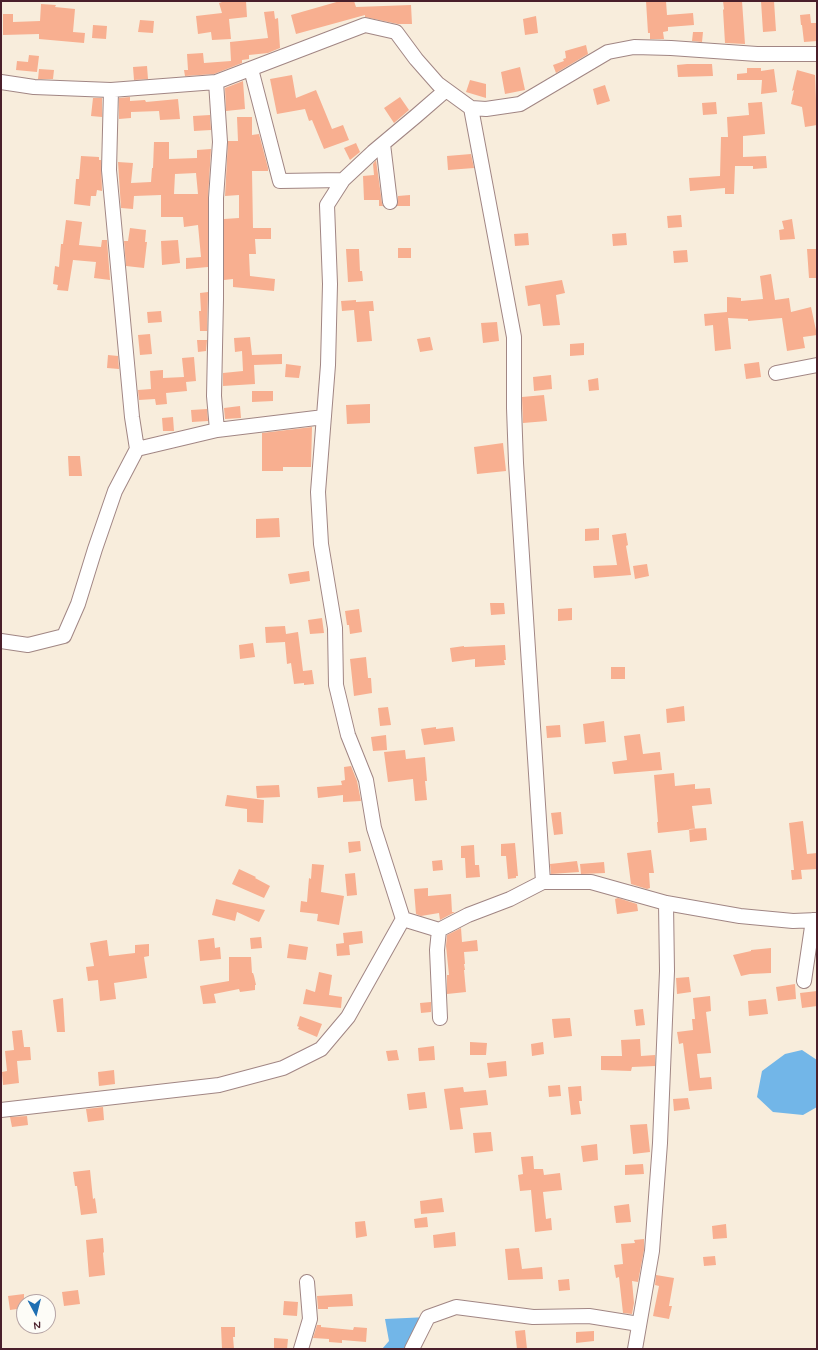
<!DOCTYPE html>
<style>
body{margin:0}
#map{position:relative;width:818px;height:1350px;overflow:hidden;background:#f8eddc;font-family:Mynerve,sans-serif}
canvas{display:block}
.frame{position:absolute;inset:0;border:2px solid #4a1f2b;pointer-events:none}
.north{position:absolute;left:16px;top:1294px;width:40px;height:40px;box-sizing:border-box;background:#fdfcf7;border:1px solid #b5a4a5;border-radius:50%;rotate:173deg;font-size:11px;font-weight:700;line-height:16px;text-align:center;color:#4a1f2b}
.north::after{content:'';display:block;margin:auto;width:14px;height:18px;background:#1f6fb2;clip-path:polygon(50% 0,100% 100%,50% 72%,0 100%)}
</style>
<div id="map">
<canvas width="818" height="1350"></canvas>
<div class="frame"></div>
<div class="north">N</div>
</div>
<script>
const context = document.querySelector('canvas').getContext('2d');
context.lineJoin = 'round';
function fill(path, color) {
  context.fillStyle = color;
  context.fill(path, 'evenodd');
}
function shape(rows) {
  const path = new Path2D();
  for (const r of rows) {
    path.moveTo(r[0], r[1]);
    for (let i = 2; i < r.length; i += 2) path.lineTo(r[i], r[i + 1]);
  }
  return path;
}
function stroke(path, color, width, dash) {
  context.strokeStyle = color;
  context.lineWidth = width;
  context.lineCap = dash ? 'butt' : 'round';
  context.setLineDash(dash || []);
  context.stroke(path);
}
const water = shape([
 [802,1050,817,1060,817,1107,803,1115,773,1112,757,1097,762,1071,785,1054],
 [428,1317,417,1349,382,1349,389,1341,385,1319]
]);
const building = shape([
 [225,1,246,1,247,17,229,19,231,39,212,40,211,32,198,34,196,16,222,13,219,3],
 [340,1,354,1,356,7,411,5,412,24,398,24,365,17,365,15,296,34,291,15],
 [646,1,666,1,667,15,693,13,694,25,668,27,668,31,663,32,664,39,650,39,650,33,648,33],
 [723,1,742,1,745,44,725,43,723,10,724,9],
 [761,1,774,1,776,31,763,32],
 [41,4,56,5,55,7,75,9,73,32,85,33,84,43,39,39,39,34,3,35,3,14,13,14,13,22,40,21],
 [274,11,275,19,278,18,280,48,268,53,249,55,249,59,242,60,242,63,214,74,185,76,184,70,188,70,187,54,203,53,204,63,231,61,230,42,268,38,264,12],
 [810,14,811,23,817,23,817,41,804,42,802,25,801,25,800,15],
 [536,16,538,33,525,35,523,19],
 [140,20,154,21,153,33,138,32],
 [93,25,107,26,106,39,92,38],
 [693,32,703,32,702,42,692,41],
 [586,45,588,54,556,73,553,65,564,61,563,59,566,58,565,51],
 [29,55,39,56,37,72,16,70,17,61,28,62],
 [687,64,712,64,713,76,678,77,677,65],
 [147,66,148,79,134,80,133,67],
 [520,67,525,90,505,94,501,72],
 [747,68,761,68,761,71,774,69,777,92,761,94,762,80,737,80,737,74,747,73],
 [39,69,54,70,53,79,38,79],
 [797,70,815,75,817,125,805,127,802,107,791,104,794,90,792,91],
 [292,75,296,98,316,90,332,129,343,125,349,140,324,149,312,120,309,121,305,109,277,114,270,79],
 [470,80,486,84,486,98,466,92],
 [243,81,245,109,226,111,225,88],
 [605,85,610,101,597,105,593,89],
 [130,97,130,101,145,100,146,102,178,99,180,119,160,120,159,111,131,112,131,118,119,119,119,98],
 [400,97,409,110,394,123,384,108],
 [93,98,102,98,102,117,91,116],
 [716,102,717,114,703,115,702,103],
 [762,102,765,134,743,136,743,157,766,156,767,168,753,169,753,166,735,166,734,194,725,194,725,188,690,191,689,178,720,176,721,137,728,137,727,117,749,115,748,103],
 [210,115,211,130,194,131,193,116],
 [237,117,252,117,252,135,259,134,268,168,268,171,252,171,253,228,271,228,271,239,255,239,256,254,249,254,250,276,275,279,274,291,233,287,233,279,224,280,224,219,239,218,239,195,225,196,228,141,238,141],
 [154,142,169,142,169,159,197,158,197,150,211,149,208,198,208,267,186,269,186,258,201,257,198,225,184,227,183,217,161,217,161,195,134,196,133,209,121,208,118,162,133,163,131,183,151,182,152,168,153,168],
 [196,173,198,194,174,194,175,174],
 [356,143,360,152,350,160,344,148],
 [471,154,474,168,448,170,447,156],
 [81,156,99,157,99,160,101,160,102,191,97,190,96,196,91,196,90,206,74,204,76,179,79,179],
 [376,160,382,203,383,206,379,206,379,200,364,200,363,176,374,175,373,164],
 [410,195,410,206,397,206,398,196],
 [681,215,682,227,668,228,667,216],
 [792,219,795,239,780,240,779,230,784,229,782,221],
 [66,220,82,222,79,245,101,247,102,240,107,240,110,280,94,278,96,262,73,260,68,291,57,290,58,285,53,284,55,266,59,267,61,244,63,244],
 [130,228,146,230,145,242,147,242,144,268,126,266,124,241,128,241],
 [528,233,529,245,515,246,514,234],
 [626,233,627,245,613,246,612,234],
 [178,240,180,263,162,265,161,241],
 [398,248,411,248,411,258,398,258],
 [346,249,359,249,360,271,362,271,363,281,348,282],
 [807,249,817,249,817,278,809,278],
 [687,250,688,262,674,263,673,251],
 [771,274,775,300,789,298,791,312,811,307,817,335,803,337,805,348,787,351,782,318,748,321,748,319,728,318,731,349,715,351,713,325,705,326,704,314,727,312,727,297,741,298,741,301,763,299,760,276],
 [562,280,565,293,556,295,560,325,543,326,540,304,528,306,525,286],
 [208,292,207,331,200,331,199,311,201,311,200,293],
 [356,300,356,302,373,301,374,311,369,311,372,341,357,342,354,310,342,311,341,301],
 [161,311,162,322,148,323,147,312],
 [497,322,499,341,483,343,481,323],
 [150,334,152,354,140,355,138,335],
 [250,337,252,355,282,354,282,364,254,365,255,384,223,386,223,373,243,371,242,351,235,352,234,338],
 [430,337,433,350,420,352,417,339],
 [197,340,207,340,206,351,198,352],
 [584,343,584,355,570,356,570,344],
 [108,355,118,356,119,369,107,368],
 [194,357,196,381,186,382,187,391,166,393,167,404,156,405,155,399,139,400,138,390,151,389,150,371,163,370,163,378,184,377,182,358],
 [759,362,761,377,746,379,744,364],
 [286,364,301,366,299,378,285,377],
 [551,375,552,389,534,391,533,377],
 [598,378,599,390,589,391,588,380],
 [252,391,273,391,273,401,252,402],
 [544,395,547,421,523,423,522,397],
 [370,404,370,423,347,424,346,405],
 [240,406,241,418,225,419,224,408],
 [207,409,208,421,192,422,191,410],
 [173,417,174,431,163,431,162,418],
 [312,427,311,467,283,467,283,471,262,471,262,433],
 [503,443,506,471,477,474,474,447],
 [68,456,80,456,82,476,69,476],
 [279,518,280,537,256,538,256,519],
 [599,528,599,540,585,541,585,529],
 [626,533,628,545,626,546,631,575,594,578,593,566,617,565,612,535],
 [647,564,649,576,635,579,633,566],
 [309,571,310,581,290,584,288,574],
 [490,603,504,603,505,614,491,615],
 [572,608,572,620,558,621,558,609],
 [359,609,362,632,350,634,349,625,347,625,345,611],
 [322,618,324,633,310,634,308,620],
 [285,626,286,634,298,632,303,671,312,670,314,684,304,685,304,683,294,684,291,663,287,664,285,642,266,643,265,627],
 [253,643,255,657,240,659,239,645],
 [505,645,506,660,504,660,505,665,475,667,475,659,452,662,450,648,464,646,464,647],
 [366,657,368,678,371,678,372,693,354,696,350,659],
 [611,667,625,667,625,679,611,679],
 [684,706,685,721,667,723,666,709],
 [388,707,391,725,380,726,378,708],
 [604,721,606,742,585,744,583,724],
 [560,725,561,737,547,738,546,726],
 [436,727,436,729,453,727,455,741,424,745,421,729],
 [640,734,643,754,660,752,662,770,614,774,612,762,627,760,624,736],
 [386,735,387,750,373,751,371,737],
 [405,750,406,759,425,757,427,781,425,781,427,800,415,801,413,779,388,782,384,752],
 [351,766,357,781,361,801,343,802,343,795,318,798,317,787,342,785,341,781,345,780,344,767],
 [674,773,675,786,695,784,695,789,710,788,712,804,692,806,695,829,658,833,657,822,658,822,654,775],
 [279,785,280,797,257,798,256,786],
 [227,795,264,800,263,823,247,822,247,809,225,806],
 [561,812,563,834,554,835,551,813],
 [803,821,807,854,817,853,817,869,801,870,802,879,792,880,791,870,794,870,789,823],
 [706,828,707,840,690,842,689,829],
 [360,841,361,851,349,853,348,842],
 [515,843,518,876,516,876,516,878,508,879,506,856,501,856,501,844],
 [474,845,475,865,479,865,480,877,466,878,465,858,461,858,461,846],
 [651,850,654,873,649,873,650,888,647,889,631,884,627,853],
 [442,860,443,870,433,871,432,861],
 [577,861,579,872,551,874,550,864],
 [604,862,605,873,581,874,580,864],
 [312,864,324,865,321,892,344,896,339,925,317,921,318,914,300,912,301,901,307,902,309,878,311,879],
 [239,869,256,877,255,878,270,886,264,898,232,884],
 [355,873,357,895,347,896,345,874],
 [428,888,428,896,451,894,452,912,455,912,440,920,439,913,421,916,416,914,414,889],
 [618,898,637,904,638,911,617,914,615,899],
 [216,899,224,901,265,910,259,922,237,912,235,921,212,915],
 [461,928,462,942,477,940,478,951,464,952,465,964,464,964,465,970,464,970,466,992,447,994,447,975,449,975,446,946,447,935],
 [362,931,363,943,349,945,350,955,337,956,336,944,344,943,343,933],
 [261,937,262,948,251,949,250,938],
 [214,938,215,948,220,947,221,959,200,961,198,940],
 [107,940,109,956,135,953,135,945,149,944,149,956,144,957,147,978,114,983,116,999,100,1001,98,980,88,981,86,967,94,966,90,943],
 [289,944,308,947,306,960,287,958],
 [771,948,771,973,750,974,741,976,733,955,751,951,751,950],
 [229,957,251,957,252,973,253,973,254,976,256,985,255,985,255,990,240,992,239,989,214,994,216,1003,203,1004,200,986,229,981],
 [319,972,332,975,329,995,342,997,341,1008,303,1004,306,989,315,992],
 [689,977,691,992,677,994,676,978],
 [795,984,796,999,778,1001,776,987],
 [817,991,817,1006,802,1008,800,993],
 [710,996,711,1011,706,1012,711,1053,697,1054,700,1078,711,1077,712,1089,689,1091,683,1043,679,1044,677,1032,693,1030,692,1019,695,1019,693,998],
 [63,998,65,1032,57,1032,53,1000],
 [766,999,768,1014,749,1016,748,1001],
 [431,1002,431,1012,421,1013,420,1003],
 [643,1009,645,1025,636,1026,634,1010],
 [300,1016,322,1024,317,1037,298,1029,299,1027,297,1026],
 [570,1018,572,1036,554,1038,552,1019],
 [22,1030,24,1047,30,1047,31,1060,17,1061,19,1083,3,1085,2,1072,7,1071,5,1051,14,1050,12,1031],
 [640,1039,641,1056,655,1055,655,1066,632,1067,631,1071,601,1070,601,1056,622,1056,621,1040],
 [470,1042,487,1043,486,1055,470,1055],
 [543,1042,544,1054,532,1056,531,1044],
 [434,1046,435,1060,419,1061,418,1048],
 [397,1050,399,1060,388,1061,386,1051],
 [506,1061,507,1076,489,1078,487,1063],
 [114,1070,115,1084,99,1086,98,1072],
 [560,1085,561,1096,549,1097,548,1086],
 [581,1086,582,1101,579,1101,581,1114,571,1115,568,1087],
 [463,1087,464,1092,486,1090,488,1105,460,1108,463,1129,450,1130,444,1089],
 [425,1092,427,1108,409,1110,407,1094],
 [688,1098,690,1109,674,1111,673,1099],
 [103,1107,104,1120,88,1122,86,1109],
 [27,1116,28,1125,12,1127,10,1117],
 [647,1124,650,1152,633,1154,630,1125],
 [491,1132,493,1151,475,1153,473,1133],
 [597,1144,598,1160,583,1162,581,1146],
 [533,1156,534,1169,543,1169,544,1175,560,1173,562,1190,543,1192,546,1219,551,1218,552,1230,535,1232,531,1190,520,1191,518,1175,523,1174,521,1157],
 [643,1164,644,1174,625,1175,625,1165],
 [90,1170,93,1199,95,1198,97,1213,81,1215,77,1186,75,1186,73,1172],
 [442,1198,444,1212,421,1214,420,1201],
 [629,1204,631,1222,616,1223,614,1206],
 [427,1217,428,1227,415,1228,414,1219],
 [365,1221,367,1236,356,1238,355,1222],
 [726,1224,727,1238,713,1239,712,1226],
 [455,1232,456,1246,434,1248,433,1235],
 [103,1238,104,1252,103,1253,105,1275,89,1277,86,1240],
 [644,1239,644,1250,638,1282,632,1281,634,1303,632,1314,623,1313,619,1277,616,1278,614,1265,623,1264,621,1244,635,1243,634,1240],
 [519,1248,522,1269,542,1267,543,1279,508,1280,505,1249],
 [715,1256,716,1265,704,1266,703,1257],
 [656,1275,674,1278,669,1306,672,1306,669,1319,653,1316,659,1286,655,1285],
 [569,1279,570,1290,559,1291,558,1280],
 [78,1290,80,1304,64,1306,62,1292],
 [24,1294,24,1308,10,1310,8,1296],
 [352,1294,353,1306,328,1307,328,1309,318,1309,317,1296],
 [284,1301,298,1302,297,1316,283,1315],
 [317,1325,321,1325,321,1327,353,1330,354,1327,367,1328,366,1342,342,1340,342,1343,329,1342,329,1339,313,1338],
 [221,1327,235,1327,235,1337,233,1337,234,1349,222,1349],
 [525,1330,527,1349,517,1349,515,1331],
 [594,1331,594,1341,576,1343,576,1332],
 [274,1338,288,1339,287,1349,274,1349]
]);
const minor = shape([
 [251,69,280,181,343,180],
 [1,82,34,87,111,90],
 [216,82,220,142,216,198,216,299,214,396,217,430],
 [471,108,514,337,514,408,516,463,543,882],
 [383,144,390,202],
 [776,373,817,365],
 [137,449,132,417,109,170,111,90,216,82,365,25,396,32,416,59,438,84,471,108,486,109,520,104,608,52,634,47,671,48,757,54,817,54],
 [1,641,28,645,64,636,78,604,95,549,115,491,137,449,217,430,324,417],
 [403,919,439,930],
 [804,981,813,920],
 [440,1018,437,950,439,930,468,915,510,899,543,882,591,882,666,903,740,916,793,921,817,920],
 [1,1110,219,1085,283,1068,321,1049,348,1017,403,919,374,828,366,780,348,735,336,685,335,628,321,544,318,492,328,365,330,284,327,205,343,180,373,152,416,116,446,90],
 [301,1349,310,1319,307,1282],
 [412,1349,428,1317,456,1307,533,1317,589,1316,639,1324],
 [635,1349,652,1251,660,1143,667,971,666,903]
]);
fill(water, '#72b6e8');
fill(building, '#f8af90');
stroke(minor, '#a18684', 16);
stroke(minor, '#fff', 14);
</script>
